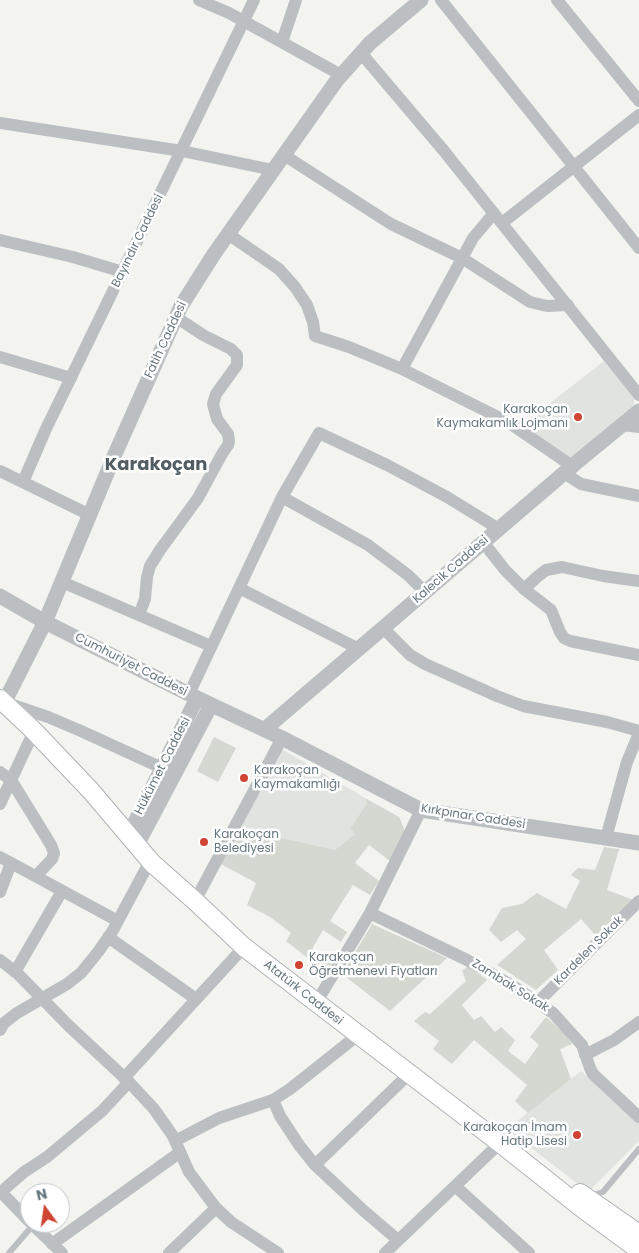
<!DOCTYPE html>
<meta charset="utf-8">
<style>
body{margin:0}
#map{position:relative;width:639px;height:1253px;overflow:hidden;background:#f3f3f0;font-family:Poppins,sans-serif}
canvas{display:block}
.north{position:absolute;left:20px;top:1183px;width:50px;height:50px;box-sizing:border-box;background:#fff;border:1px solid #c2c8cb;border-radius:50%;rotate:346deg;font-size:14px;font-weight:700;line-height:20px;text-align:center;color:#66767e}
.north::after{content:'';display:block;margin:auto;width:18px;height:22px;background:#cf4534;clip-path:polygon(50% 0,100% 100%,50% 72%,0 100%)}
</style>
<div id="map">
<canvas width="639" height="1253"></canvas>
<div class="north">N</div>
</div>
<script>
const context = document.querySelector('canvas').getContext('2d');
context.lineJoin = 'round';
function fill(path, color) {
  context.fillStyle = color;
  context.fill(path, 'evenodd');
}
function shape(rows) {
  const path = new Path2D();
  for (const r of rows) {
    path.moveTo(r[0], r[1]);
    for (let i = 2; i < r.length; i += 2) path.lineTo(r[i], r[i + 1]);
  }
  return path;
}
function stroke(path, color, width, dash) {
  context.strokeStyle = color;
  context.lineWidth = width;
  context.lineCap = dash ? 'butt' : 'round';
  context.setLineDash(dash || []);
  context.stroke(path);
}
function write(font, color, halo, rows, align = 'center') {
  context.font = font + ' Poppins,sans-serif';
  context.lineWidth = 5;
  context.setLineDash([]);
  context.textBaseline = 'middle';
  context.strokeStyle = halo;
  context.fillStyle = color;
  for (const [text, x, y, turn = 0] of rows) {
    context.save();
    context.translate(x, y);
    context.rotate((+turn || 0) * Math.PI / 180);
    context.textAlign = isNaN(turn) ? turn : align;
    if (halo) context.strokeText(text, 0, 0);
    context.fillText(text, 0, 0);
    context.restore();
  }
}
const built = shape([
 [604,361,634,398,634,409,571,461,522,425],
 [280,748,365,798,367,803,350,829,355,834,335,850,277,840,240,829],
 [581,1071,639,1124,639,1141,588,1192,507,1129]
]);
const green = shape([
 [214,737,236,748,218,782,197,771],
 [365,798,399,817,404,828,404,834,390,861,369,845,355,863,379,881,370,895,353,885,330,921,347,932,341,942,323,930,312,949,334,962,327,973,286,941,291,933,270,917,247,905,256,883,219,863,240,829,335,850,355,834,350,829,367,803],
 [604,847,619,849,607,890,634,900,597,937,581,919,544,950,558,970,536,990,497,965,526,939,517,930,501,942,489,930,502,908,522,904,537,893,566,909,580,881,571,875,578,868,595,870],
 [372,924,447,958,390,1011,342,974],
 [468,966,487,980,462,1005,474,1020,481,1016,495,1032,501,1027,515,1040,508,1051,525,1064,539,1045,530,1037,546,1017,565,1034,572,1044,560,1049,571,1079,528,1113,515,1101,527,1085,474,1040,452,1064,433,1049,439,1041,414,1021,425,1012,430,1014,466,981,462,971]
]);
const service = shape([
 [590,1196,603,1192,639,1149],
 [9,1253,33,1225]
]);
const minor = shape([
 [199,0,229,13,341,75],
 [441,0,639,248],
 [557,0,639,101],
 [282,42,296,0],
 [361,53,444,151,639,395],
 [0,123,182,151,273,170],
 [284,155,391,224,462,258,530,302,547,306,568,305],
 [494,213,473,238,402,369,508,422,572,466],
 [502,223,639,115],
 [228,234,279,269,295,287,307,305,313,322,315,336,349,347,402,369],
 [0,240,73,257,123,272],
 [0,357,71,378],
 [622,425,639,427],
 [0,471,90,515],
 [564,473,581,484,639,496],
 [23,482,45,431,254,0],
 [282,497,368,545,408,575,425,592],
 [483,542,505,570,524,589,551,610,560,632,564,638,570,641,639,655],
 [62,582,211,646],
 [239,588,359,649],
 [524,589,537,577,546,570,562,567,603,576,639,581],
 [139,615,145,599,147,577,150,566,160,550,198,498,222,454,228,445,229,441,228,434,217,419,213,404,216,394,237,365,237,355,231,349,203,335,176,317],
 [383,628,410,655,425,664,497,696,523,706,607,722,639,731],
 [189,694,282,497,319,433,387,465,447,497,499,529],
 [7,703,48,717,81,731,162,768],
 [0,772,11,780,51,845,54,853,52,859,36,876],
 [0,804,34,731],
 [606,838,627,762,637,738,639,736],
 [0,857,118,921],
 [0,892,11,863],
 [195,901,282,738],
 [370,913,467,960,513,986,553,1013,582,1045,590,1068,593,1074,639,1117],
 [108,937,196,999],
 [0,960,18,974,69,1026,129,1082,154,1109,173,1136,189,1172,216,1208,231,1222,278,1253],
 [15,972,62,891],
 [538,1002,639,901],
 [316,1003,370,913,421,810],
 [0,1030,4,1023,17,1013,67,984,81,973,98,952,112,932,150,861],
 [585,1055,614,1040,639,1022],
 [124,1078,244,947],
 [273,1100,280,1116,299,1145,315,1165,364,1211,398,1240],
 [175,1141,219,1118,273,1100,290,1089,358,1035],
 [315,1165,409,1074],
 [455,1186,529,1253],
 [0,1191,30,1222],
 [1,1192,24,1172,47,1157,102,1111,129,1082],
 [31,1223,62,1253],
 [52,1244,179,1153],
 [169,1253,216,1208],
 [385,1253,500,1143]
]);
const tertiary = shape([
 [0,596,45,622,197,698,282,738,421,810,639,843],
 [4,703,45,622,115,454,181,306,214,254,337,80,370,43,421,0],
 [265,729,577,462,639,411],
 [129,834,197,698],
 [137,845,211,705]
]);
const secondary = shape([
 [0,699,34,731,91,791,152,863,195,901,244,947,500,1143,583,1209,639,1250],
 [580,1193,639,1234]
]);
const markers = [
 [578,417,5,"#cf4534"],
 [244,778,5,"#cf4534"],
 [204,842,5,"#cf4534"],
 [299,965,5,"#cf4534"],
 [577,1135,5,"#cf4534"]
];
const streetNames = [
 ["Bayındır Caddesi",138,241,-64],
 ["Fatih Caddesi",166,340,-65],
 ["Kalecik Caddesi",451,570,-41],
 ["Cumhuriyet Caddesi",131,665,27],
 ["Hükümet Caddesi",163,766,-63],
 ["Kırkpınar Caddesi",473,817,9],
 ["Kardelen Sokak",589,951,-45],
 ["Zambak Sokak",510,986,32],
 ["Atatürk Caddesi",303,993,38]
];
const poiNames = [
 ["Karakoçan",568,410,"right"],
 ["Kaymakamlık Lojmanı",568,424,"right"],
 ["Karakoçan",254,771],
 ["Kaymakamlığı",254,785],
 ["Karakoçan",214,835],
 ["Belediyesi",214,849],
 ["Karakoçan",309,958],
 ["Öğretmenevi Fiyatları",309,972],
 ["Karakoçan İmam",567,1128,"right"],
 ["Hatip Lisesi",567,1142,"right"]
];
const districtNames = [
 ["Karakoçan",156,465]
];
fill(built, '#e1e3e0');
fill(green, '#d4d8d0');
stroke(secondary, '#aeb3b6', 20);
stroke(service, '#bbbfc2', 6);
stroke(minor, '#bbbfc2', 12);
stroke(tertiary, '#bbbfc2', 15);
stroke(secondary, '#fff', 18);
for (const [x, y, r, color] of markers) {
  const dot = new Path2D();
  dot.arc(x, y, r, 0, 2 * Math.PI);
  context.fillStyle = color;
  context.fill(dot);
  stroke(dot, '#fff', 2);
}
write('12px', '#66767e', '#fff', streetNames);
write('12px', '#66767e', '#fff', poiNames, 'left');
write('bold 18px', '#535e64', '#fff', districtNames);
</script>
